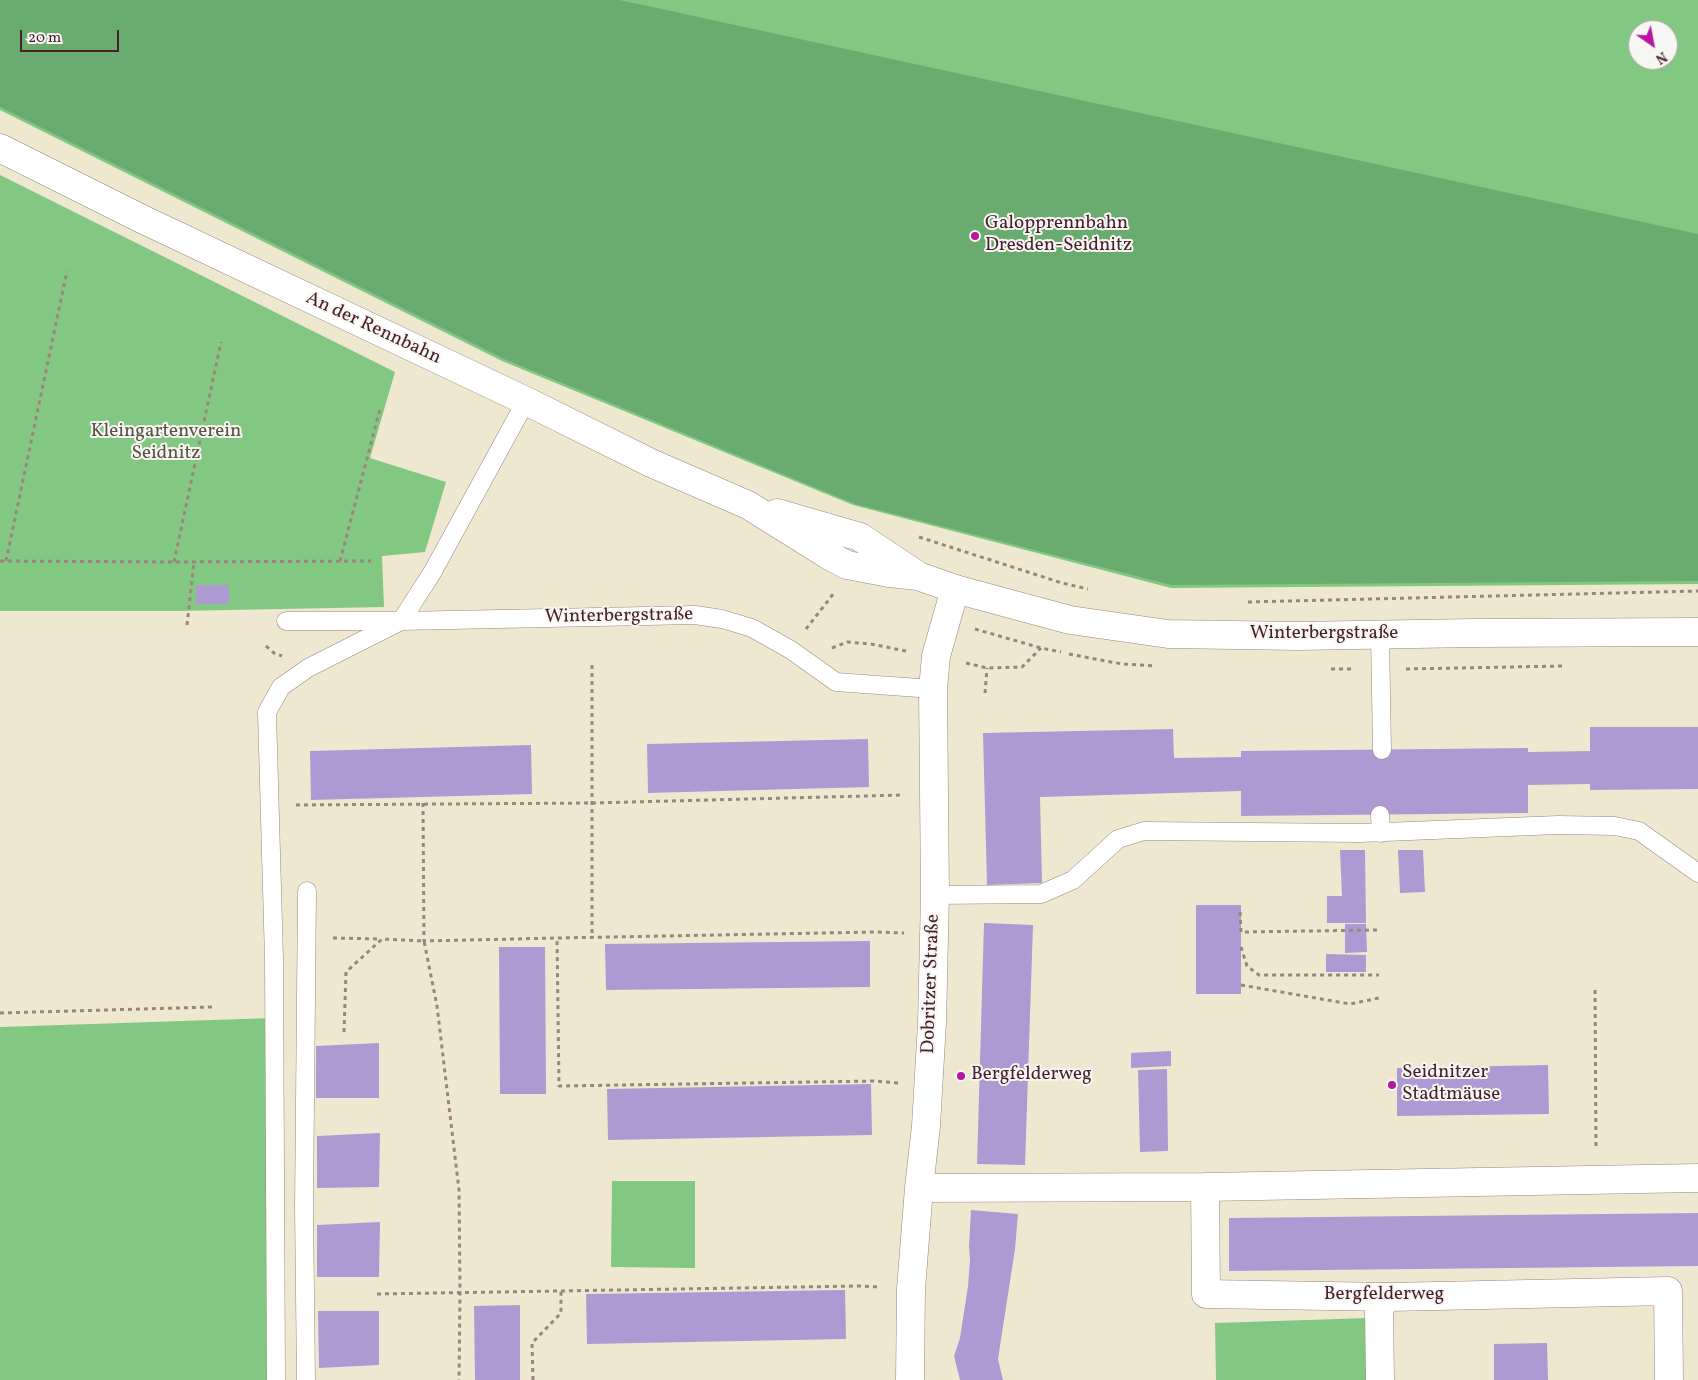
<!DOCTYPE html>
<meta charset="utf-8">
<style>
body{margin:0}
#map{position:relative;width:1698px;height:1380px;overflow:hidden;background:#efe8d1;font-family:Vollkorn,serif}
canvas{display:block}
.north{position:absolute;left:1628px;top:20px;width:50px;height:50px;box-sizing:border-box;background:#f6f6f2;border:1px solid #b1a0a2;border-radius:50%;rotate:147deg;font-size:14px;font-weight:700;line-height:20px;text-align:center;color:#4a1f2b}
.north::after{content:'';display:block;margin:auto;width:18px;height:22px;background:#b5179e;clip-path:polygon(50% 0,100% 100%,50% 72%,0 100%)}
.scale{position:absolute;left:20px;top:30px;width:99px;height:22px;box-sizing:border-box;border:2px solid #4a1f2b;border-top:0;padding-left:6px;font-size:15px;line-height:18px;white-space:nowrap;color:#4a1f2b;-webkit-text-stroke:4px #f6f6f2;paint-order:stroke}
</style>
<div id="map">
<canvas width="1698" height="1380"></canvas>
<div class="north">N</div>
<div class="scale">20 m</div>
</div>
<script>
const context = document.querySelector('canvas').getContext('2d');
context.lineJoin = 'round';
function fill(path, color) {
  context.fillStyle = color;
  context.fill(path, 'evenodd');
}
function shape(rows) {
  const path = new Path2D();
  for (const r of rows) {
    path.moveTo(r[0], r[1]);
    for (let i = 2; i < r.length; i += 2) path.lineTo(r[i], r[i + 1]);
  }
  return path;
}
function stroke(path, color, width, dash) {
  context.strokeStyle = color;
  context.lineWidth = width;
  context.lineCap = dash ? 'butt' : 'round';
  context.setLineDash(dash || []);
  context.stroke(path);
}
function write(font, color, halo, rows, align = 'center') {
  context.font = font + ' Vollkorn,serif';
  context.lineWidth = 4;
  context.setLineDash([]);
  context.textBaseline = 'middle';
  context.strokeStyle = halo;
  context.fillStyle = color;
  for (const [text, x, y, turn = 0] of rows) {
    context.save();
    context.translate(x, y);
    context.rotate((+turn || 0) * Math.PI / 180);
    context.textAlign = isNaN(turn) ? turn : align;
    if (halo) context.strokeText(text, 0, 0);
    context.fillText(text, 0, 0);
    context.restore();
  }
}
const green = shape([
 [0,0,1698,0,1698,584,1171,588,853,505,502,361,0,110],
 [1638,30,1668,30,1668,60,1638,60],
 [0,175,395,372,370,458,446,482,425,552,382,556,384,607,177,611,0,611],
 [273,1018,284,1380,0,1380,0,1027],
 [612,1181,695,1181,695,1268,611,1267],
 [1368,1318,1370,1380,1216,1380,1215,1323]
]);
const forest = shape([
 [0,0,620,0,1698,234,1698,581,1171,585,855,504,504,359,0,107]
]);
const building = shape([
 [196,585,229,585,229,604,196,604],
 [1590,727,1698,727,1698,789,1590,790,1590,784,1528,785,1528,813,1241,816,1241,791,1040,797,1042,883,987,885,983,733,1173,729,1174,758,1241,757,1241,751,1528,748,1528,752,1590,751],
 [868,739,869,787,648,793,647,744],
 [531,745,532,794,311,800,310,751],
 [1340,850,1365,850,1366,923,1327,923,1327,896,1342,896],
 [1398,850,1423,850,1425,892,1400,893],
 [1196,905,1241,905,1241,994,1196,994],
 [984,923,1033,925,1025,1165,977,1164],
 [1345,924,1366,924,1367,952,1345,953],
 [870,941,870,987,606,990,605,944],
 [499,947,545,947,546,1094,500,1094],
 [1326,954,1366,955,1366,972,1326,972],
 [379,1043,379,1098,316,1098,316,1046],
 [1171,1051,1171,1066,1131,1068,1131,1053],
 [1548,1065,1549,1114,1397,1116,1397,1068],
 [1167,1069,1168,1151,1140,1152,1138,1070],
 [871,1084,872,1135,608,1140,607,1089],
 [380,1133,379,1187,317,1188,317,1136],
 [971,1210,1018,1214,1015,1249,998,1359,1003,1380,960,1380,954,1356,960,1338,968,1286,970,1260,969,1246],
 [1698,1213,1698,1266,1229,1271,1229,1218],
 [380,1222,379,1277,317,1277,317,1225],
 [845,1290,846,1339,587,1344,586,1294],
 [520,1305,520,1380,475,1380,474,1306],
 [318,1311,379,1311,379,1365,319,1368],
 [1547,1343,1548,1380,1494,1380,1494,1344]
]);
const path = shape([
 [919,537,1062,583,1088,589],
 [0,561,174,562,371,561],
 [6,561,67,271],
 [340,561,380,409],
 [174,562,221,342],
 [1248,602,1698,591],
 [187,625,194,562],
 [806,629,834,593],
 [975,629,1041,648,1061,652],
 [266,646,274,653,282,656],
 [832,648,847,642,871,644,906,651],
 [1069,654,1122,664,1155,666],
 [966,663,987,668,1022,667,1041,648],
 [592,665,592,937],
 [1331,669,1355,669],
 [1406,669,1562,666],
 [985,693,987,668],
 [423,803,424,941,557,938],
 [296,805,592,803,904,795],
 [1240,912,1241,932,1378,930],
 [333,938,381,939],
 [1241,947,1247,966,1259,975,1379,975],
 [1241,985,1350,1004,1379,998],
 [1595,990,1596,1150],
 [0,1013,212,1007],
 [344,1032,346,972,382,939,424,941,437,1006,459,1190,460,1292,459,1380],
 [898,1083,874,1081,559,1086,557,938,876,932,904,933],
 [377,1294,859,1286,881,1287],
 [533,1380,532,1343,561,1313,561,1290]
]);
const lane = shape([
 [286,621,401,621,695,615,722,619,752,628,791,650,836,682,933,689],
 [1380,635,1382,750],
 [1380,815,1381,833],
 [935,895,1041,894,1073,880,1118,839,1144,831,1360,833,1558,825,1615,826,1639,831,1698,873],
 [276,1380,274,959,267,712,281,687,308,668,401,621,432,573,526,401],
 [306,1380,304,1208,307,891]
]);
const street = shape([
 [1205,1187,1206,1294,1390,1297,1668,1291,1669,1380],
 [919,1188,1205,1187,1698,1178],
 [910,1380,911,1289,919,1188,926,1126,932,1023,935,895,933,689,936,656,955,589],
 [1380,1380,1379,1310,1382,1303,1390,1297]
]);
const secondary = shape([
 [0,148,142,219,526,401,651,463,748,505,828,555,847,565,889,573,918,576,955,589,1070,620,1168,634,1298,636,1474,633,1698,632],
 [777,513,860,537,917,575]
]);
const markers = [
 [975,236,5,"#b5179e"],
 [961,1076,5,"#b5179e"],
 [1392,1085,5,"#b5179e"]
];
const poiNames = [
 ["Galopprennbahn",985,225],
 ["Dresden-Seidnitz",985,247],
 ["Seidnitzer",1402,1074],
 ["Stadtmäuse",1402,1096],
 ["Bergfelderweg",971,1076]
];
const streetNames = [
 ["An der Rennbahn",373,329,25],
 ["Winterbergstraße",619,617,-1],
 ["Winterbergstraße",1324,635],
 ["Dobritzer Straße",932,984,-88],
 ["Bergfelderweg",1384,1296]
];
const parkNames = [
 ["Kleingartenverein",166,433],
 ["Seidnitz",166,455]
];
fill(green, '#83c882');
fill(forest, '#6aac70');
fill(building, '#ae9ad3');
stroke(lane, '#9c847e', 19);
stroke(street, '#9c847e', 29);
stroke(secondary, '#9c847e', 29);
stroke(path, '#9c847e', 3, [4, 4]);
stroke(lane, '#fff', 18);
stroke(street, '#fff', 28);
stroke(secondary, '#fff', 28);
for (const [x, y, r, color] of markers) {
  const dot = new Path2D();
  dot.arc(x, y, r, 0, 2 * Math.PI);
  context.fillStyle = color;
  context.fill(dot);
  stroke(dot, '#f6f6f2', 2);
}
write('19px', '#4a1f2b', '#f6f6f2', poiNames, 'left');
write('19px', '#4a1f2b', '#f6f6f2', streetNames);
write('19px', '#5b5245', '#f6f6f2', parkNames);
</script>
